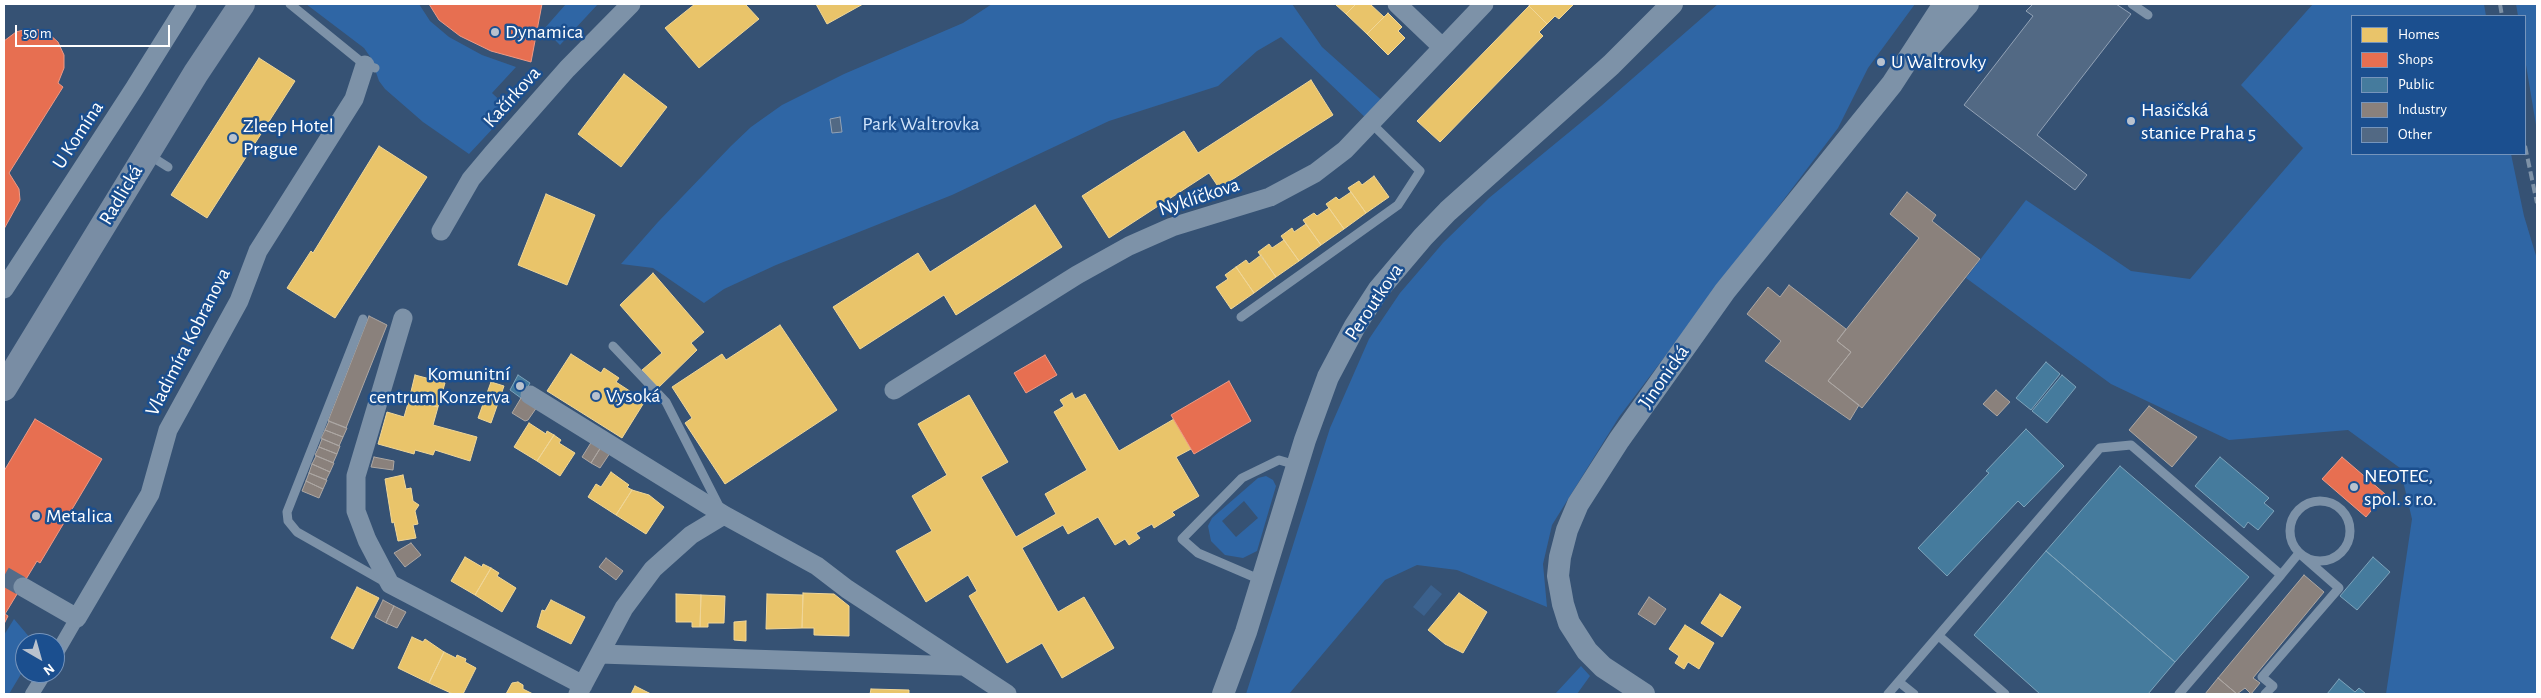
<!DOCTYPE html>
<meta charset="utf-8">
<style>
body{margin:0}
#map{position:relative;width:2541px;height:698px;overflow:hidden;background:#365274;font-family:"Alegreya Sans",sans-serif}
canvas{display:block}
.frame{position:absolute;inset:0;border:5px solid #fff;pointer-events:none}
.legend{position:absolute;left:2351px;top:15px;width:175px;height:140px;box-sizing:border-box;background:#1b4f8f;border:1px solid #7695bc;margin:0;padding:6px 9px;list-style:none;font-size:15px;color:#fff}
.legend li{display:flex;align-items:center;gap:10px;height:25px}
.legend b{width:25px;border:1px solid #7695bc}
.north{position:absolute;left:15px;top:633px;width:50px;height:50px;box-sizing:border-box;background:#1b4f8f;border:1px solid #7695bc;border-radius:50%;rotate:142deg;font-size:14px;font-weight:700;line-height:20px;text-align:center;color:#fff}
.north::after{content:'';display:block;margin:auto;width:18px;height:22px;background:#b9c2ce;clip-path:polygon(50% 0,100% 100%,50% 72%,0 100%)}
.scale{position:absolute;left:15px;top:25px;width:155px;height:22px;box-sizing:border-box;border:2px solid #fff;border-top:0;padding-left:6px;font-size:15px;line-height:18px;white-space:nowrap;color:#fff;-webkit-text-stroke:4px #1b4f8f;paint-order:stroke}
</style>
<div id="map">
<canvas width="2541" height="698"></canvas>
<div class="frame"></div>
<ul class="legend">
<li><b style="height:14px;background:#e9c46a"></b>Homes</li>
<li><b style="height:14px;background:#e76f51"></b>Shops</li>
<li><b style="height:14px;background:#457b9d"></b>Public</li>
<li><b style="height:14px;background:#8a817c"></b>Industry</li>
<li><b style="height:14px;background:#526984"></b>Other</li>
</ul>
<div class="north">N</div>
<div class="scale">50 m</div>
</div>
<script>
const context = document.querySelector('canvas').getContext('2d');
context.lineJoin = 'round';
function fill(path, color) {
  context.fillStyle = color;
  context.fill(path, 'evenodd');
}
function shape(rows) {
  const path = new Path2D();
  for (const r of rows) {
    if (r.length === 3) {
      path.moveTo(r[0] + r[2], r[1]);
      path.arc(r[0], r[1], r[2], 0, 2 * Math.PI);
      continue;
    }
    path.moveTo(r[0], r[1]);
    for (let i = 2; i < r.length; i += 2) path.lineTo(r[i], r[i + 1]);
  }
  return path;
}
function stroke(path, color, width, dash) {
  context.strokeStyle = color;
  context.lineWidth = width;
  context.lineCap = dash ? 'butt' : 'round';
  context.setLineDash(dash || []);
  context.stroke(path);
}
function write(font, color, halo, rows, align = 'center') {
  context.font = font + ' "Alegreya Sans",sans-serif';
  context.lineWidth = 5;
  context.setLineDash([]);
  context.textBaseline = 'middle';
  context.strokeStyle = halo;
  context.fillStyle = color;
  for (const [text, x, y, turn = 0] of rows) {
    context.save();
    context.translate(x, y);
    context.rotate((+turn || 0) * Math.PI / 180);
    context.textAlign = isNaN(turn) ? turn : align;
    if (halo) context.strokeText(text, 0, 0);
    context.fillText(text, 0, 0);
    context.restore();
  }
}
const green = shape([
 [306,4,419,4,430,21,449,37,482,55,516,67,492,93,510,110,469,154,423,122,385,89,379,81,371,58,364,48],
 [566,4,598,4,560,45,544,29],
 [992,4,1292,4,1322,47,1387,105,1370,122,1281,37,1257,51,1218,86,1109,121,952,195,776,265,724,289,704,303,653,268,621,264,658,222,731,146,751,127,782,105,844,74,963,23],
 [1718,4,1915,4,1868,68,1838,128,1619,417,1552,525,1543,564,1547,607,1457,570,1417,565,1385,580,1289,694,1246,694,1330,428,1369,339,1400,293,1443,243,1489,198,1601,106],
 [2313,4,2484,4,2486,16,2352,16,2352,154,2511,154,2524,216,2537,259,2537,694,2386,694,2412,519,2400,468,2348,430,2229,440,2111,384,1966,278,2026,200,2131,271,2190,279,2303,148,2241,85],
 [2516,4,2537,4,2537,131,2525,59,2525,16,2518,16],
 [1266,476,1273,480,1276,486,1257,551,1243,558,1225,555,1211,541,1208,526,1212,518,1258,478],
 [1244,501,1258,518,1236,537,1222,521],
 [14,619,31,639,31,643,25,643,24,669,9,694,4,694,4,635],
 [1581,666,1590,676,1577,694,1555,694]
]);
const water = shape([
 [1431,585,1442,594,1424,616,1413,607]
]);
const homes = shape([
 [695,4,745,4,759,19,699,68,665,28,695,4],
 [816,4,863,4,827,24,816,4],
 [1335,4,1356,4,1346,14,1335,4],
 [1356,4,1370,4,1384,17,1367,34,1346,14,1356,4],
 [1531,4,1574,4,1559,19,1555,16,1547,24,1529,6,1531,4],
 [1529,6,1547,24,1539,32,1543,36,1440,142,1417,121,1529,6],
 [1388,13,1402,27,1398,31,1405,38,1388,55,1367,34,1388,13],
 [259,58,295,81,207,218,171,195,259,58],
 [624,74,667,107,621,167,578,134,624,74],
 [1311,80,1333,115,1219,188,1209,173,1109,238,1082,196,1184,131,1198,153,1311,80],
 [379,146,427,177,335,318,287,288,311,251,313,253,379,146],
 [1374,176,1389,197,1366,213,1348,188,1359,181,1362,185,1374,176],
 [1351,192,1366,213,1344,229,1326,204,1336,197,1339,200,1351,192],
 [546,194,595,215,567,285,518,265,546,194],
 [1035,205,1062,247,956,315,944,295,860,349,833,307,918,253,930,272,1035,205],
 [1329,208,1344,229,1321,245,1303,220,1314,213,1317,216,1329,208],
 [1306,224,1321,245,1299,261,1281,236,1292,228,1294,232,1306,224],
 [1284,240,1299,261,1276,277,1258,252,1269,244,1272,248,1284,240],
 [1261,255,1276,277,1254,293,1236,267,1246,260,1249,264,1261,255],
 [1236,267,1254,293,1231,309,1216,287,1228,279,1225,275,1236,267],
 [653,273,704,332,691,343,697,350,658,388,642,370,662,353,620,305,653,273],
 [780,325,837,410,725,484,685,423,692,418,672,387,722,354,726,360,780,325],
 [571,354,601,373,604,368,619,378,616,382,645,401,622,438,547,391,571,354],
 [415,375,445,383,438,407,409,400,415,375],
 [491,382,504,386,491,423,478,418,491,382],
 [1072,393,1075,399,1085,394,1119,451,1174,419,1191,449,1176,457,1199,496,1172,512,1175,515,1154,528,1152,524,1136,533,1140,538,1129,545,1125,539,1115,545,1098,517,1068,534,1063,525,1022,548,1058,612,1084,597,1114,648,1062,678,1042,643,1007,663,969,596,977,591,968,575,926,602,896,551,932,531,912,496,947,475,918,424,969,395,1008,462,981,477,1016,537,1056,514,1045,494,1087,470,1054,412,1064,406,1060,400,1072,393],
 [409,400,438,407,433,425,477,437,470,461,435,450,433,455,415,450,414,454,378,444,387,412,404,417,409,400],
 [529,423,546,434,547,431,554,435,537,461,514,447,529,423],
 [554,435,561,440,559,443,575,453,560,476,537,461,554,435],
 [611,472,629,485,627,487,632,490,616,515,588,497,596,484,601,487,611,472],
 [403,475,406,489,411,488,413,501,419,505,415,511,418,524,413,525,416,538,398,541,394,522,392,523,385,479,403,475],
 [632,490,649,495,664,507,646,534,616,515,632,490],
 [465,557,482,567,483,564,491,568,475,595,451,581,465,557],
 [491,568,499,573,497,576,516,588,502,612,475,595,491,568],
 [357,587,379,598,353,649,331,638,357,587],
 [803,593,834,594,849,606,849,636,814,635,814,628,802,628,803,593],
 [1459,593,1487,612,1463,653,1445,644,1428,630,1459,593],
 [676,594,701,595,700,627,692,627,692,622,676,622,676,594],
 [767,594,803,595,802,628,766,629,767,594],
 [1720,594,1741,607,1722,637,1701,623,1720,594],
 [701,595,725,596,724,623,708,623,708,627,700,627,701,595],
 [551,600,585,617,571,644,537,627,542,610,545,611,551,600],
 [746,621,746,641,734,640,734,622,746,621],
 [1685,625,1714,643,1699,669,1688,662,1684,669,1675,663,1679,656,1669,649,1685,625],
 [412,637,423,642,425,639,444,652,429,683,398,668,412,637],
 [444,652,456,658,457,655,466,659,465,662,476,668,463,694,453,694,429,683,444,652],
 [518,682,523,685,523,689,533,694,506,694,512,683,518,682],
 [635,686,651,694,631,694,635,686],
 [871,689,909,690,909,694,870,694,871,689]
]);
const shops = shape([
 [429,4,542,4,531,62,491,51,460,36,439,20,429,4],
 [27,29,39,30,49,34,58,42,64,55,64,68,58,83,63,87,9,173,19,189,20,200,4,229,4,41,16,32,27,29],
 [1045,355,1057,375,1026,393,1014,373,1045,355],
 [1229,381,1251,421,1194,454,1171,415,1229,381],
 [35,419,102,459,40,563,37,561,5,614,8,616,4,624,4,471,35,419],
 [2342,457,2385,494,2366,517,2322,479,2342,457]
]);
const public = shape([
 [2046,362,2060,374,2031,410,2016,398,2046,362],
 [518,375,530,383,521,398,510,390,518,375],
 [2062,375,2076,387,2047,423,2032,411,2062,375],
 [2026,429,2064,466,2024,507,2018,501,1947,576,1918,548,1989,473,1986,471,2026,429],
 [2220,457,2269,498,2264,503,2274,511,2258,530,2248,522,2244,528,2195,486,2220,457],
 [2120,466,2249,577,2175,662,2046,551,2120,466],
 [2046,551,2175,662,2148,694,2040,694,1974,635,2046,551],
 [2373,557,2390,572,2357,610,2340,596,2373,557],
 [2339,679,2355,692,2359,688,2366,694,2327,694,2339,679]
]);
const industry = shape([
 [1907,192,1936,215,1932,221,1980,259,1862,408,1828,381,1851,352,1837,341,1919,238,1890,214,1907,192],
 [1789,285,1846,329,1837,341,1851,352,1828,381,1859,405,1850,420,1765,361,1781,341,1747,314,1768,287,1780,297,1789,285],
 [369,316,387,325,346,428,328,421,369,316],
 [1996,390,2010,402,1997,416,1983,404,1996,390],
 [521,398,537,407,528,420,525,421,512,413,521,398],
 [2149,406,2197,437,2172,467,2129,430,2149,406],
 [329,421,347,428,343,437,325,430,329,421],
 [325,430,343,437,339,446,321,438,325,430],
 [322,439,340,446,337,454,319,447,322,439],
 [592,441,601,447,591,463,582,457,592,441],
 [319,447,337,454,333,463,315,455,319,447],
 [601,447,610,453,600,468,591,463,601,447],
 [316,456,334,463,330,472,312,464,316,456],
 [374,457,394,461,393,470,371,467,374,457],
 [312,464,330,472,326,480,309,473,312,464],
 [309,473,327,480,323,489,306,481,309,473],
 [306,481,323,489,319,498,302,491,306,481],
 [411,543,421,555,405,567,394,553,411,543],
 [606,558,623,571,616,580,599,567,606,558],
 [2304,575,2324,592,2253,678,2260,683,2251,694,2245,688,2237,694,2218,678,2304,575],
 [1649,597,1666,609,1655,625,1638,614,1649,597],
 [383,600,394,606,386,623,375,617,383,600],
 [394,606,406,612,397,628,386,623,394,606],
 [2218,678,2237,694,2205,694,2218,678]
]);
const building = shape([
 [2033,4,2116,4,2131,14,2037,135,2087,175,2075,190,1964,105,2033,16,2026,11,2033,4],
 [840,117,842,132,832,133,830,119,840,117]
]);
const minorTunnel = shape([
 [4,576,23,587]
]);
const service = shape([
 [290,4,365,65,375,68],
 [2132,4,2148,15],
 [149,155,168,167],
 [1241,317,1398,205,1420,171,1370,122],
 [363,319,287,512,288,521,297,532,385,582],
 [613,346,666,402,720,508],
 [2320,531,30],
 [1261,580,1198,553,1182,539,1242,478,1279,460,1296,465],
 [1939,636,2005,694],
 [1899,682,1914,694],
 [1888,694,2100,448,2131,445,2281,575,2179,694],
 [2265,694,2273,686,2262,677,2339,588,2299,553,2281,575]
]);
const pedestrian = shape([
 [55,656,77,618],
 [32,694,45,673]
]);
const minor = shape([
 [1397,4,1442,47],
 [441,231,471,179,492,154,567,69,631,4],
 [4,289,134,89,187,4],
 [403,318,356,476,356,511,367,540,390,584,583,685],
 [894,390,1077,275,1129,246,1172,227,1270,197,1315,173,1345,150,1484,4],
 [530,395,724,515,817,566,847,589,1007,694],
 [23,587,77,618,150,494,168,430,239,301,258,251,354,99,365,65],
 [600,654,961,666],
 [578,694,624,608,653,569,691,535,724,515]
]);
const tertiary = shape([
 [1926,52,1968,4],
 [1223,694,1246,632,1305,440,1328,377,1355,326,1379,289,1423,237,1448,211,1611,65,1672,4],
 [1644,694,1603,667,1587,651,1569,623,1563,604,1558,576,1560,557,1567,530,1578,504,1619,440,1725,291,1892,84,1944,4]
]);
const secondary = shape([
 [4,388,196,73,242,4]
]);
const rail = shape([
 [2500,4,2502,16],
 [2525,146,2537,203]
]);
const markers = [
 [495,32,5,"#b9c2ce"],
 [1881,62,5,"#b9c2ce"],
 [2131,121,5,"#b9c2ce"],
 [233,138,5,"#b9c2ce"],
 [520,386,5,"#b9c2ce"],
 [596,396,5,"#b9c2ce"],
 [2354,487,5,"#b9c2ce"],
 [36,516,5,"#b9c2ce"]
];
const poiNames = [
 ["Dynamica",505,32],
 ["U Waltrovky",1891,62],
 ["Hasičská",2141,110],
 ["stanice Praha 5",2141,133],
 ["Zleep Hotel",243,126],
 ["Prague",243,149],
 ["Komunitní",510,374,"right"],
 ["centrum Konzerva",510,397,"right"],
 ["Vysoká",606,396],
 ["NEOTEC,",2364,476],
 ["spol. s r.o.",2364,499],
 ["Metalica",46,516]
];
const streetNames = [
 ["Kačírkova",512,97,-48],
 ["U Komína",78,135,-57],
 ["Radlická",121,195,-59],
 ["Nyklíčkova",1199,197,-18],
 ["Peroutkova",1374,302,-56],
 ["Vladimíra Kobranova",188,342,-63],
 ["Jinonická",1664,377,-55]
];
const parkNames = [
 ["Park Waltrovka",921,124]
];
fill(green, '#2f66a5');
fill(water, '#3b618d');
fill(homes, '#e9c46a');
stroke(homes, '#f0d697', 1);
fill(shops, '#e76f51');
stroke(shops, '#ee9a85', 1);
fill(public, '#457b9d');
stroke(public, '#7da3ba', 1);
fill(industry, '#8a817c');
stroke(industry, '#ada7a3', 1);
fill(building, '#526984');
stroke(building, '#92a2b6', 1);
stroke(minorTunnel, '#546c89', 19, [19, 9]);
stroke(service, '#7d92a8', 9);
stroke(pedestrian, '#7d92a8', 14);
stroke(minor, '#7d92a8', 19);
stroke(tertiary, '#7d92a8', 22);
stroke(secondary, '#798da4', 26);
stroke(rail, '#7e92a7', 4, [9, 4]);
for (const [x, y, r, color] of markers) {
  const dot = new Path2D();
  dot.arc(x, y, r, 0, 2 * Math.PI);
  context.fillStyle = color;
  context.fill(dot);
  stroke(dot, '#1b4f8f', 2);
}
write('20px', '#fff', '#1b4f8f', poiNames, 'left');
write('20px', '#fff', '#1b4f8f', streetNames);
write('20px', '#cfe3fa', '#1b4f8f', parkNames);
</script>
